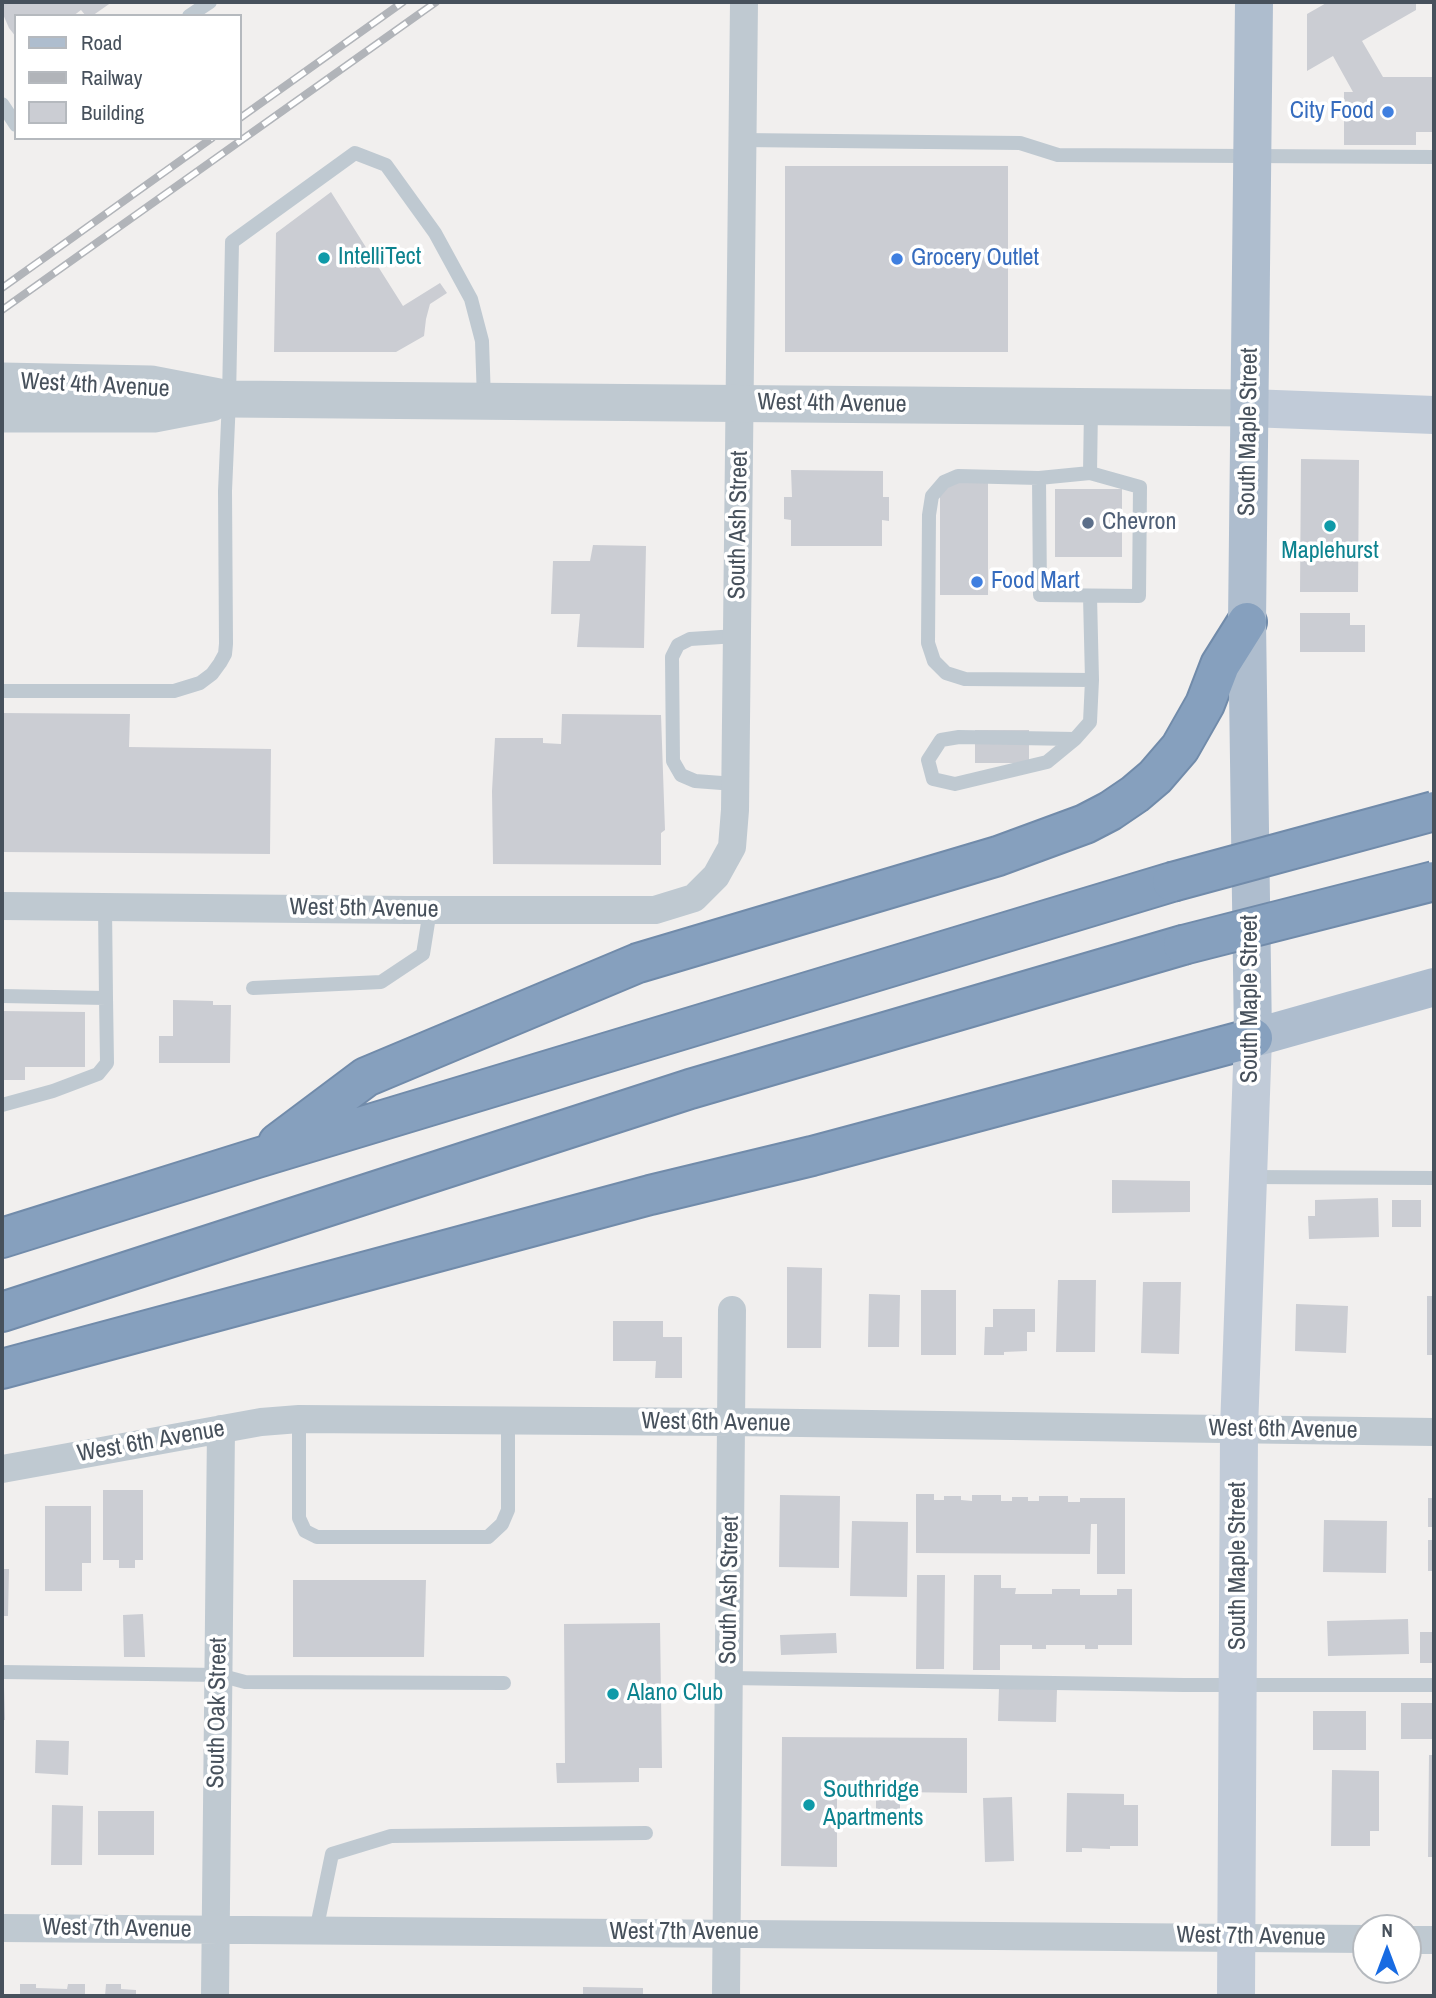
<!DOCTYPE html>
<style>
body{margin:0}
#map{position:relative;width:1436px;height:1998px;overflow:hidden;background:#f1efee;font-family:"Archivo Narrow",sans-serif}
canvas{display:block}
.frame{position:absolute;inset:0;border:4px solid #47515c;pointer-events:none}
.legend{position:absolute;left:14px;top:14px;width:228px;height:126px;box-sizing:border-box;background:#fff;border:2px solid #b5b9be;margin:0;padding:9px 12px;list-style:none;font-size:21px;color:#47515c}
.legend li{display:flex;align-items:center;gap:14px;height:35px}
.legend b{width:35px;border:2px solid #b5b9be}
.north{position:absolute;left:1352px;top:1914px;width:70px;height:70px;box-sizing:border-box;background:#fff;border:2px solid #b5b9be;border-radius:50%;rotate:0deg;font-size:19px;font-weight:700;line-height:28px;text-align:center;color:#47515c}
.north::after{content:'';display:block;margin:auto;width:24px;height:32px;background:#186be2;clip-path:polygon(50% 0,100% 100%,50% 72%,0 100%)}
</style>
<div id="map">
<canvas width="1436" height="1998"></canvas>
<div class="frame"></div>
<ul class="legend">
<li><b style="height:9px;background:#aebdce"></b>Road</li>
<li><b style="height:9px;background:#b1b4b9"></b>Railway</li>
<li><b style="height:19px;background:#cbcdd3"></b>Building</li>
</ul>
<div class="north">N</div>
</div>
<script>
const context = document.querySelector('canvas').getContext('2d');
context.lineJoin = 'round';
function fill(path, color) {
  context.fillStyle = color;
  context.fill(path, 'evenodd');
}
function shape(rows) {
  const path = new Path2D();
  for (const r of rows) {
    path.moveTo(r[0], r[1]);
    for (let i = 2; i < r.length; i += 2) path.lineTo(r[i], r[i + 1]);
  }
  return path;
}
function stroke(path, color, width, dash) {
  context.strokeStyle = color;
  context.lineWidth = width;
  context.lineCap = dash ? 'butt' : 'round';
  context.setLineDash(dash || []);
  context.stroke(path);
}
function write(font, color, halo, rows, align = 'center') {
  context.font = font + ' "Archivo Narrow",sans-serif';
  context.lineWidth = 7;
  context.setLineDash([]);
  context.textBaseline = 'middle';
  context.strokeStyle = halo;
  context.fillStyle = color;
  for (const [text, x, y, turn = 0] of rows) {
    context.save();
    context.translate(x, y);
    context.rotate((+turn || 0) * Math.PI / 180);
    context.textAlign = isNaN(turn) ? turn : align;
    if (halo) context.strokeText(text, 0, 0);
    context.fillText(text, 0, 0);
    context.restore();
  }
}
const building = shape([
 [2,2,112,2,92,16,86,16,81,10,73,16,16,16,16,37,9,28,2,12],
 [1328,2,1416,2,1416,10,1362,41,1383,77,1432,77,1432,132,1416,132,1416,145,1344,145,1344,92,1353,92,1333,56,1307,71,1307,14],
 [785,166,1008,166,1008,352,785,352],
 [331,192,403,306,440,283,447,293,430,304,426,319,424,336,396,352,274,352,276,233],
 [1301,459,1359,460,1358,592,1300,592],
 [791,470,883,471,883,497,889,497,889,521,882,520,882,546,791,546,791,520,784,519,784,497,792,497],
 [954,481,988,481,988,595,940,595,940,495],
 [1055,489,1122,489,1122,557,1055,557],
 [593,545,646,546,644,648,577,647,580,614,551,614,553,561,590,561],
 [1300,613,1350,613,1350,625,1365,625,1365,652,1300,652],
 [2,713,130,714,129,747,271,749,270,854,2,852],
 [562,714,661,715,665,830,661,833,661,865,493,864,492,791,495,738,543,738,543,743,561,744],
 [975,730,1029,730,1029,763,975,763],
 [173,1000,213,1001,213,1005,231,1005,230,1063,159,1063,159,1036,173,1036],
 [2,1011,85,1012,85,1067,25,1067,25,1080,2,1080],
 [1112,1180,1190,1181,1190,1212,1112,1213],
 [1378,1198,1379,1237,1309,1239,1308,1216,1315,1216,1315,1200],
 [1392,1200,1421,1200,1421,1227,1392,1227],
 [787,1267,822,1268,821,1348,787,1348],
 [1058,1280,1096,1280,1095,1352,1056,1352],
 [1143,1282,1181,1282,1179,1354,1141,1353],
 [921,1290,956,1290,956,1355,921,1355],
 [869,1294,900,1295,899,1347,868,1347],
 [1427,1296,1434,1296,1434,1355,1427,1355],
 [1296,1304,1348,1306,1346,1353,1295,1351],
 [993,1309,1035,1309,1035,1332,1027,1332,1027,1351,1004,1352,1004,1355,984,1355,985,1327,993,1327],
 [613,1321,663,1321,663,1337,682,1337,682,1378,655,1378,656,1361,613,1361],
 [103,1490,143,1490,143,1560,135,1560,135,1568,119,1568,119,1560,103,1560],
 [916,1494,934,1494,934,1500,944,1500,944,1496,961,1496,961,1500,972,1501,972,1495,1001,1495,1001,1501,1012,1501,1012,1497,1028,1497,1028,1501,1039,1501,1039,1496,1068,1496,1068,1502,1080,1502,1080,1498,1125,1498,1125,1574,1097,1574,1097,1524,1091,1524,1090,1554,916,1553],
 [780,1495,840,1496,839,1568,779,1567],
 [1428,1498,1434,1498,1434,1527,1428,1527],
 [45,1506,91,1506,91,1563,82,1563,82,1591,45,1591],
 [1324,1520,1387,1521,1386,1573,1323,1572],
 [852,1521,908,1522,907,1597,850,1596],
 [1428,1540,1434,1540,1434,1571,1428,1571],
 [2,1569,9,1569,8,1616,2,1616],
 [917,1575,945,1575,944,1669,916,1669],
 [974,1575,1001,1575,1001,1588,1016,1588,1015,1594,1052,1594,1052,1589,1080,1589,1080,1595,1117,1595,1117,1589,1132,1589,1132,1645,1098,1645,1098,1649,1085,1649,1085,1645,1046,1645,1046,1649,1032,1649,1032,1645,1000,1645,1000,1670,973,1670],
 [293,1580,426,1580,424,1657,293,1657],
 [143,1614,145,1657,124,1657,123,1615],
 [1408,1619,1409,1654,1328,1656,1327,1621],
 [660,1623,662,1768,639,1768,639,1782,557,1783,556,1763,565,1763,564,1624],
 [1420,1632,1434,1632,1434,1663,1420,1663],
 [836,1633,837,1653,781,1655,780,1635],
 [2,1687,4,1687,5,1720,2,1720],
 [999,1688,1057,1689,1056,1722,998,1721],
 [1401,1703,1434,1703,1434,1739,1401,1739],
 [1313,1711,1366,1711,1366,1750,1313,1750],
 [782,1737,967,1738,967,1793,900,1792,900,1813,876,1813,876,1796,837,1796,837,1867,781,1866],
 [36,1740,69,1741,68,1775,35,1773],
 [1429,1755,1434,1755,1434,1857,1428,1857],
 [1332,1770,1379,1771,1379,1831,1370,1831,1370,1846,1331,1846],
 [1067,1793,1124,1794,1124,1805,1138,1805,1138,1846,1110,1846,1110,1849,1082,1848,1082,1852,1066,1852],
 [1012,1797,1014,1861,985,1862,983,1798],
 [52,1805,83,1806,82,1865,51,1865],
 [98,1811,154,1811,154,1855,98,1855],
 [20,1984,36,1984,36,1988,67,1989,68,1984,85,1984,85,1996,20,1996],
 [106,1984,121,1984,121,1989,136,1990,136,1996,105,1996],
 [583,1987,643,1988,643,1996,583,1996]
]);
const service = shape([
 [189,16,210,2],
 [2,104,16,125],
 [742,140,1020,143,1058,155,1434,157],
 [1090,473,1140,487,1139,596,1040,595,1039,478,1090,473,1091,408],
 [1039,478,958,476,944,482,932,496,929,515,928,643,934,661,946,673,965,679,1092,680],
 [2,691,174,691,200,683,212,674,220,663,225,654,226,644,225,491,229,399,232,242,355,153,386,165,435,233,471,299,482,341,484,400],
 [1075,739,1047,762,955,784,933,779,928,760,941,740,959,737,1075,739,1090,722,1092,680,1090,596],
 [735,784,695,781,681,775,673,761,672,657,678,645,690,639,737,636],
 [253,988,381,982,423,954,430,910],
 [2,996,106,998,105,906],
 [2,1105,53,1091,98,1074,107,1063,106,998],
 [1250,1177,1434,1178],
 [299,1419,299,1518,305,1531,317,1537,488,1537,502,1524,508,1510,508,1421],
 [2,1672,219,1675,245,1682,504,1683],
 [729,1678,1184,1685,1434,1685],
 [316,1931,332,1854,391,1836,646,1833]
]);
const minor = shape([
 [2,906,407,910,655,910,694,898,716,876,732,847,735,810,744,2],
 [2,1469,261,1422,299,1419,731,1422,1434,1432],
 [2,1928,1366,1939],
 [1408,1940,1434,1940],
 [215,1996,221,1429],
 [726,1996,732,1310]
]);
const tertiary = shape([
 [2,381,151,384,229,399,1249,408],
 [2,414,154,414,211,403]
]);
const secondary = shape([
 [1249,408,1434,415],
 [1236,1996,1239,1429,1253,1038]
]);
const primary = shape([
 [1254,2,1247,622,1253,1038,1434,987]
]);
const motorway = shape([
 [278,1143,366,1077,638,963,998,856,1085,824,1110,811,1135,794,1155,777,1180,748,1205,704,1220,665,1247,622],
 [2,1238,257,1158,1172,882],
 [2,1312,690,1089,1183,945],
 [2,1369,650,1195,812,1156,1253,1038]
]);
const rail = shape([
 [240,118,403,2],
 [2,288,212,138],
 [2,310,436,2]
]);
const motorwayBridge = shape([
 [1172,882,1434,811],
 [1183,945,1434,881]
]);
const markers = [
 [1388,112,7,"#3f7fe0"],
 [324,258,7,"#0f9aa8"],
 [897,259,7,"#3f7fe0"],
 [1088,523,7,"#5c6f8a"],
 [1330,526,7,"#0f9aa8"],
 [977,582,7,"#3f7fe0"],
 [613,1694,7,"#0f9aa8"],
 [809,1805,7,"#0f9aa8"]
];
const shopNames = [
 ["City Food",1374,112,"right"],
 ["Grocery Outlet",911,259],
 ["Food Mart",991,582]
];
const cultureNames = [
 ["IntelliTect",338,258],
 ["Maplehurst",1330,552,"center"],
 ["Alano Club",627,1694],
 ["Southridge",823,1791],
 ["Apartments",823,1819]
];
const streetNames = [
 ["West 4th Avenue",95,386,3],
 ["West 4th Avenue",832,404,1],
 ["South Maple Street",1249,432,-89],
 ["South Ash Street",739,525,-89],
 ["West 5th Avenue",364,909,1],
 ["South Maple Street",1251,999,-90],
 ["West 6th Avenue",716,1423,1],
 ["West 6th Avenue",1283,1430,1],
 ["West 6th Avenue",151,1442,-10],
 ["South Maple Street",1239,1566,-90],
 ["South Ash Street",730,1590,-89],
 ["South Oak Street",218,1713,-89],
 ["West 7th Avenue",117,1929,1],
 ["West 7th Avenue",684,1933],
 ["West 7th Avenue",1251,1937,1]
];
const serviceNames = [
 ["Chevron",1102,523]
];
fill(building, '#cbcdd3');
stroke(motorway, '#718baa', 42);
stroke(service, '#bfc9d1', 14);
stroke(minor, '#bfc9d1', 28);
stroke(tertiary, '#bfc9d1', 37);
stroke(secondary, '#c1cbd8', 38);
stroke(primary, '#aebdce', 38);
stroke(motorway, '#86a0be', 38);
stroke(rail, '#b1b4b9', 8);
stroke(rail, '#fff', 5, [16]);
stroke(motorwayBridge, '#718baa', 42, []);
stroke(motorwayBridge, '#86a0be', 38);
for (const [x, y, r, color] of markers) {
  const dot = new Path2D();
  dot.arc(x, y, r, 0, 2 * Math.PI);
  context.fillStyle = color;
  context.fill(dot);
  stroke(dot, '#fff', 2.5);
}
write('24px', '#366cbe', '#fff', shopNames, 'left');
write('24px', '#0d838f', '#fff', cultureNames, 'left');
write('24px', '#47515c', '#fff', streetNames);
write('24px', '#4e5e75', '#fff', serviceNames, 'left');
</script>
